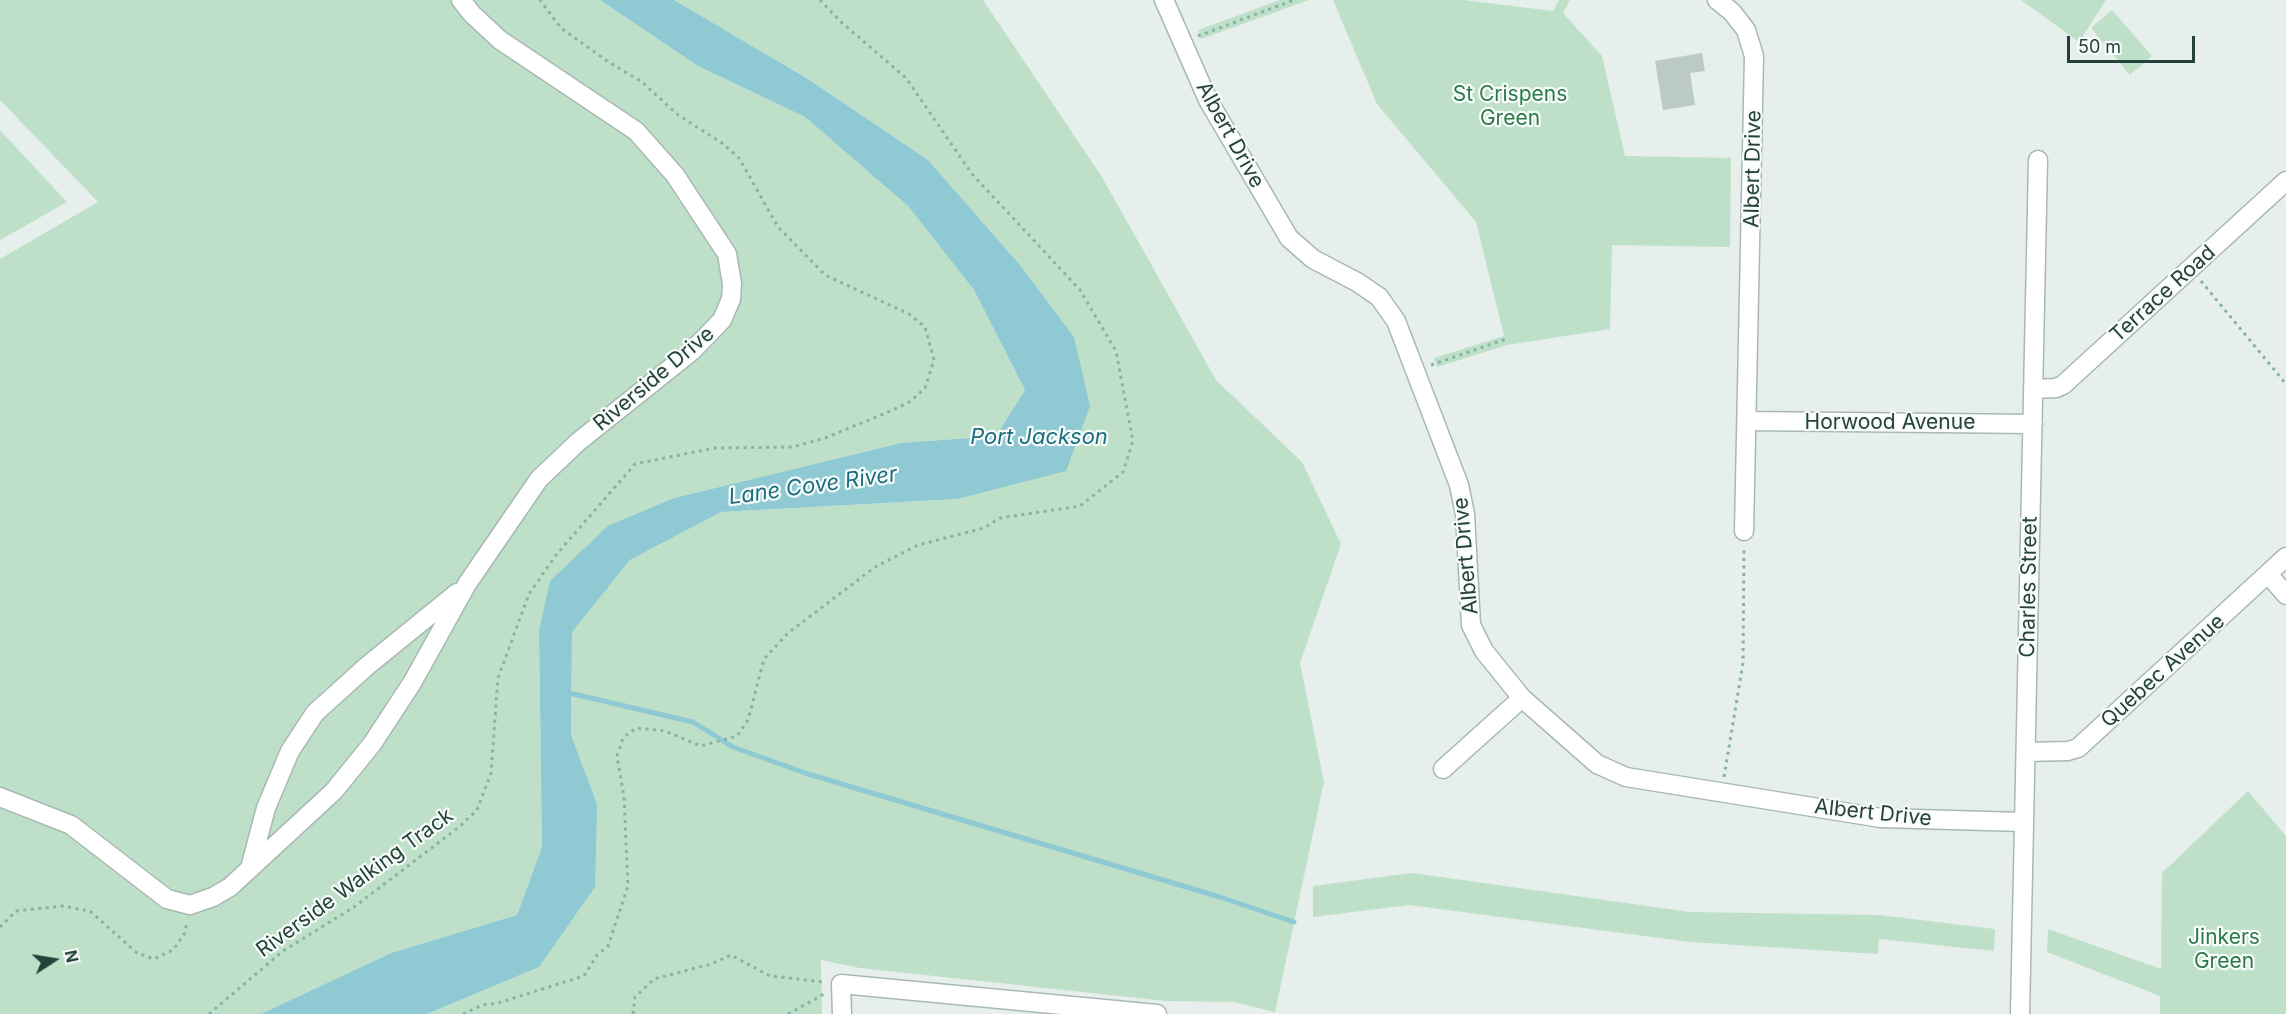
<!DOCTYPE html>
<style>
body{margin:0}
#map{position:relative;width:2286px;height:1014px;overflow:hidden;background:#e6efeb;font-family:Inter,sans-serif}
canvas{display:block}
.north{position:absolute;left:24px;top:930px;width:60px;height:60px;-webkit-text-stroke:4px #f7fbf9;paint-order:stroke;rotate:78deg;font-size:16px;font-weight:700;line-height:24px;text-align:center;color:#24423a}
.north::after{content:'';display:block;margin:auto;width:21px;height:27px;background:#24423a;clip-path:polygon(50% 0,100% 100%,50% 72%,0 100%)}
.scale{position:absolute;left:2067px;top:36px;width:128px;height:27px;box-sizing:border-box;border:3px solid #24423a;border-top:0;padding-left:8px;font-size:18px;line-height:21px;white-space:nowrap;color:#24423a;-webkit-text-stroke:4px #f7fbf9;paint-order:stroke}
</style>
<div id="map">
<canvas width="2286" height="1014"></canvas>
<div class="north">N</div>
<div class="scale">50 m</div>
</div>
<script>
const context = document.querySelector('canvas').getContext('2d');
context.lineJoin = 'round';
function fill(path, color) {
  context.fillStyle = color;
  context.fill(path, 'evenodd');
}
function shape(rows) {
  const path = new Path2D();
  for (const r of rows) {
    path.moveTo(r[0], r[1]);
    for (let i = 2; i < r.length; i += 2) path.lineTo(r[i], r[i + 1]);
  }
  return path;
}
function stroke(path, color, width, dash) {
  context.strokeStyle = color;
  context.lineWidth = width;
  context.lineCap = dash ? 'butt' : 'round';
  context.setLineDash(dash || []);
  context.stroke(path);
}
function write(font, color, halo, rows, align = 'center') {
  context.font = font + ' Inter,sans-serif';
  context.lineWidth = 4.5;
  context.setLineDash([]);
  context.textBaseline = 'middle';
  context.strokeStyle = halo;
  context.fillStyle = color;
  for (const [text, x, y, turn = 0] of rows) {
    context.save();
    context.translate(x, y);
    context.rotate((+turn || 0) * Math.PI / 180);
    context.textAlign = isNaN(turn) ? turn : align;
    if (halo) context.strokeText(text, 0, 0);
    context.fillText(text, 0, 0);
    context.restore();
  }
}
const green = shape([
 [0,0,600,0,698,66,805,117,908,206,974,290,1025,390,996,436,901,443,674,498,550,581,539,630,542,847,517,915,391,953,261,1014,0,1014,0,259,98,202,0,100],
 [674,0,983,0,1102,177,1216,380,1302,462,1341,544,1300,663,1324,782,1275,1012,1234,1002,1166,1001,860,968,821,960,822,1014,427,1014,539,967,597,804,571,735,572,631,630,560,721,512,957,499,1074,337,1020,265,928,160,808,79],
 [1280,0,1309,0,1201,39,1198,30],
 [1333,0,1463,0,1553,11,1559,0,1570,0,1563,13,1602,56,1625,156,1731,158,1730,247,1612,245,1610,329,1507,345,1437,367,1434,358,1504,336,1476,222,1377,104],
 [2021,0,2106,0,2079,42],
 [2112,10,2152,56,2130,75,2091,28],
 [0,130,67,202,0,240],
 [2248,791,2286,836,2286,1014,2160,1014,2160,996,2047,952,2048,929,2161,969,2162,873],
 [1412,873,1690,912,1879,915,1995,929,1994,951,1879,939,1878,954,1690,942,1409,905,1313,917,1313,886]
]);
const water = shape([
 [600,0,674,0,808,79,928,160,1020,265,1074,337,1090,406,1066,471,957,499,721,512,630,560,572,632,571,735,597,804,595,887,539,967,427,1014,261,1014,391,953,517,915,542,847,539,630,550,581,608,526,674,498,901,443,996,436,1025,390,974,290,908,206,805,117,698,66]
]);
const stream = shape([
 [565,692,693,722,733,747,805,773,1220,897,1294,922]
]);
const building = shape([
 [1702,53,1705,71,1690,73,1695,105,1663,110,1655,61]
]);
const path = shape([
 [1198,36,1294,0],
 [2201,281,2286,384],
 [1431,365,1509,338],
 [1724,777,1743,663,1744,548],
 [0,927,16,911,62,906,90,911,137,953,154,959,173,950,185,933,187,921],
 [209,1014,283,951,354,907,459,827,477,810,491,773,498,678,529,594,556,555,635,464,715,448,793,447,825,438,893,410,911,401,925,388,934,360,925,327,909,314,825,275,778,227,739,158,722,143,678,115,642,82,607,61,561,28,540,0],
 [463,1014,482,1005,498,1003,584,976,597,955,608,946,628,886,624,797,617,756,623,738,636,728,665,731,701,746,737,736,748,720,764,659,788,633,875,567,918,545,984,528,1000,518,1080,506,1123,472,1133,441,1116,351,1080,290,972,174,906,78,840,21,820,0],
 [633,1014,635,997,654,979,711,964,731,955,770,976,824,982],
 [788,1014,824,994]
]);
const minor = shape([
 [1164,0,1208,100,1289,238,1313,259,1357,282,1379,297,1396,321,1459,485,1465,514,1471,625,1484,651,1522,698,1597,764,1626,777,1881,818,2023,822],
 [1717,0,1732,12,1746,30,1754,56,1744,531],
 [2033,389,2056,388,2063,385,2286,181],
 [1747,421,2033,424],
 [2268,574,2286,595],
 [2026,752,2068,751,2078,748,2286,557],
 [1443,769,1522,698],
 [0,797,71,825,167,899,190,905,213,897,230,887,334,791,372,744,412,683,467,584,539,479,578,442,692,351,722,320,731,299,732,284,727,254,675,175,636,131,500,40,472,14,461,0],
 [250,868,266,808,290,751,315,713,367,666,457,593],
 [842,1014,841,984,1157,1014],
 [2020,1014,2038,160]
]);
const parkNames = [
 ["St Crispens",1510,95],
 ["Green",1510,119],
 ["Jinkers",2224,938],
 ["Green",2224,962]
];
const streetNames = [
 ["Albert Drive",1230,135,61],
 ["Albert Drive",1753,169,-89],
 ["Terrace Road",2163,294,-42],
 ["Riverside Drive",654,379,-40],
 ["Horwood Avenue",1890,423],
 ["Albert Drive",1466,556,-95],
 ["Charles Street",2029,587,-89],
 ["Quebec Avenue",2163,671,-42],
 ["Albert Drive",1873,813,6],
 ["Riverside Walking Track",355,883,-36]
];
const waterNames = [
 ["Port Jackson",1039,437],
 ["Lane Cove River",813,486,-8]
];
fill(green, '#bfe0c8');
fill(water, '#8ec9d4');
stroke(stream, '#8ec9d4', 5);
fill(building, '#bbcac4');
stroke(minor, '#a8b8b2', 21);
stroke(path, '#86b3a5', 3, [3, 4.5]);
stroke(minor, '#fff', 18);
write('21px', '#2d7a4b', '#f7fbf9', parkNames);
write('21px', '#24423a', '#f7fbf9', streetNames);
write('italic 22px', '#1c6f80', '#f7fbf9', waterNames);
</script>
